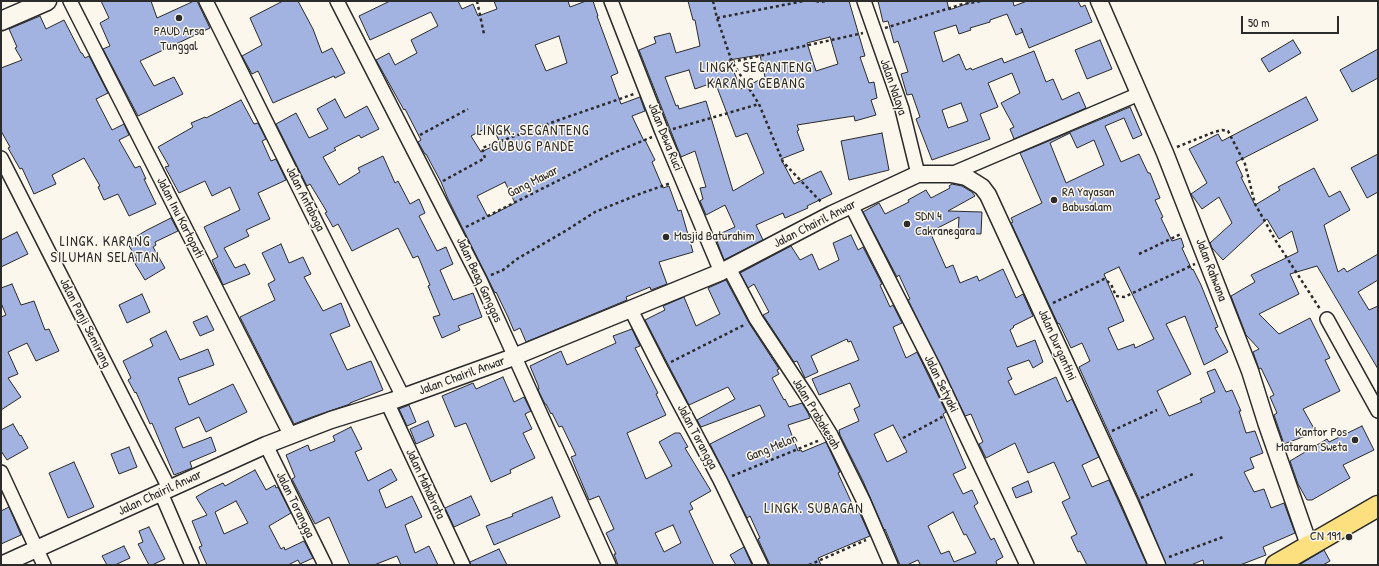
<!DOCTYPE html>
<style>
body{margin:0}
#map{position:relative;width:1379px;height:566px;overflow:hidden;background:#fbf7ec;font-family:"Patrick Hand",sans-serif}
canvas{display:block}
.frame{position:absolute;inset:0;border:2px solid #2b2b2b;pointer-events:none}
.scale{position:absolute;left:1241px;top:16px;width:98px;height:18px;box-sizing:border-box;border:2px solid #2b2b2b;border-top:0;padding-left:5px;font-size:12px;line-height:14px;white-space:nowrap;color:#2b2b2b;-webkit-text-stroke:3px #fbf7ec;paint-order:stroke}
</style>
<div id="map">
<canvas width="1379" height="566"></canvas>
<div class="frame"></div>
<div class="scale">50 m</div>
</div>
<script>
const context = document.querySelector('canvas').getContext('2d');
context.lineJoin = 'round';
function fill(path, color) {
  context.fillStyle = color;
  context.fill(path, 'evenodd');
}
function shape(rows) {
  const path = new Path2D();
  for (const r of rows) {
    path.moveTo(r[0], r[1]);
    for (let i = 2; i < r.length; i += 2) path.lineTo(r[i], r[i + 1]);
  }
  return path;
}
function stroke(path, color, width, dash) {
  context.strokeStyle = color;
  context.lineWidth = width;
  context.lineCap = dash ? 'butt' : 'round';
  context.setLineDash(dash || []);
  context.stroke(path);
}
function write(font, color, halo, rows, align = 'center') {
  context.font = font + ' "Patrick Hand",sans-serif';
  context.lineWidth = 3;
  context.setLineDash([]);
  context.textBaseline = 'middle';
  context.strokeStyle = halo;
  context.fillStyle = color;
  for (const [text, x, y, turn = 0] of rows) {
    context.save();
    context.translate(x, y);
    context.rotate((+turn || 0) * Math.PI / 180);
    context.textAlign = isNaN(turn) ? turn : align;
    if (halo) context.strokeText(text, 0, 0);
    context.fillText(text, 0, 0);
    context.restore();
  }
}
const building = shape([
 [101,1,151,1,157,18,194,1,197,1,210,28,140,61,154,86,174,77,183,94,138,116,103,49,110,46,100,23,109,18,101,1],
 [283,1,298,1,313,29,322,53,332,48,345,73,335,78,334,76,273,103,258,71,252,74,242,56,262,45,250,18,283,1],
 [390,1,458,1,462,9,473,4,478,16,497,9,494,1,568,1,570,7,586,1,593,1,598,16,597,16,618,73,611,76,621,104,640,97,645,111,632,116,644,141,645,140,655,160,652,162,663,188,669,186,678,211,681,210,693,252,659,262,667,284,651,290,650,287,626,297,627,300,526,342,520,328,514,331,508,317,496,292,495,293,448,199,441,182,426,154,425,154,418,142,421,140,405,109,404,110,376,60,389,53,395,65,417,53,411,40,438,26,431,12,370,40,359,16,390,1],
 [559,36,567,63,546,71,535,45,559,36],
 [492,125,500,143,481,152,471,136,492,125],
 [505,182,515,203,488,217,477,196,505,182],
 [688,1,849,1,865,56,860,57,869,83,874,82,877,98,871,100,876,115,855,121,854,116,797,125,799,130,797,131,804,150,781,159,794,184,821,171,832,194,807,206,808,208,785,218,783,213,756,225,763,240,724,260,715,236,735,227,725,205,706,215,700,201,703,199,700,188,706,187,695,151,681,157,639,50,656,43,654,37,670,33,676,53,700,46,695,20,693,20,688,1],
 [830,37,838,64,816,71,807,43,830,37],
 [760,55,765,77,741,89,729,60,760,55],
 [689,70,695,89,715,82,736,137,747,133,764,173,733,191,706,101,679,109,678,105,676,106,665,77,689,70],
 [878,1,947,1,949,10,969,3,969,1,1013,1,1014,6,1027,1,1078,1,1081,7,1085,5,1092,22,1029,48,1021,28,1023,32,1016,35,1007,14,990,20,990,22,970,28,971,30,959,34,956,25,934,32,943,62,959,54,966,70,971,68,972,70,1002,58,1004,63,1034,51,1046,82,1053,79,1062,100,1079,92,1086,108,1014,139,1010,129,1014,127,1001,103,1020,93,1012,73,988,83,998,107,980,114,990,139,932,160,916,119,920,117,912,94,907,95,901,74,908,72,898,41,894,43,888,21,883,22,878,1],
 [961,103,968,121,948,128,942,110,961,103],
 [40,16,46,29,64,20,81,53,82,53,85,58,89,56,108,93,96,99,112,130,124,124,129,135,119,140,135,168,140,166,146,179,144,179,156,204,129,216,118,194,104,200,98,187,100,186,84,158,52,175,56,184,34,194,22,168,20,169,8,148,10,147,1,131,1,68,22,60,15,48,17,47,9,29,40,16],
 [1100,40,1112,69,1087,79,1075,50,1100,40],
 [1293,40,1301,53,1269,72,1261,59,1293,40],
 [1378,49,1378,78,1352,92,1340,70,1378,49],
 [1306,97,1318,120,1236,162,1243,177,1241,177,1255,205,1280,190,1278,187,1314,168,1329,197,1340,191,1350,210,1324,225,1338,272,1344,268,1347,272,1378,254,1378,280,1358,292,1369,310,1378,306,1378,369,1317,266,1290,274,1299,294,1259,314,1279,334,1310,318,1330,358,1325,360,1340,391,1303,409,1316,432,1284,444,1274,415,1277,413,1270,397,1274,395,1261,368,1259,369,1253,352,1259,349,1246,335,1231,296,1255,282,1251,275,1298,252,1292,231,1279,239,1267,219,1223,260,1212,248,1210,243,1232,223,1219,197,1202,209,1191,194,1207,183,1189,149,1218,134,1222,141,1306,97],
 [335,99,345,118,367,106,379,129,361,138,359,135,334,148,336,150,323,157,339,185,360,172,358,168,383,156,395,183,398,181,410,204,419,199,425,213,419,216,437,251,446,247,453,264,440,270,453,300,473,293,482,317,458,326,460,330,442,338,433,317,440,315,428,286,430,285,418,256,413,258,398,228,352,251,338,224,333,227,325,213,327,212,310,184,307,186,276,124,296,113,309,138,328,129,317,109,335,99],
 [241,100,254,124,258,123,266,139,262,141,271,161,276,159,286,180,258,193,270,219,246,230,249,236,224,248,235,268,245,264,250,274,223,285,212,260,218,257,204,227,240,210,230,187,212,196,205,181,179,193,165,167,169,166,158,147,193,127,191,123,205,117,206,118,241,100],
 [1130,107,1142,135,1133,139,1124,118,1105,126,1121,162,1139,154,1148,173,1150,173,1160,198,1155,200,1163,217,1161,218,1172,241,1181,238,1184,247,1182,248,1192,270,1193,269,1201,285,1218,327,1215,328,1228,352,1204,365,1185,316,1166,324,1191,374,1157,391,1169,416,1202,402,1200,399,1215,392,1207,372,1215,369,1226,392,1232,390,1241,411,1239,411,1246,433,1255,431,1263,453,1250,458,1254,468,1244,472,1254,492,1264,489,1271,508,1284,503,1295,533,1263,547,1266,555,1240,565,1204,565,1203,560,1191,565,1166,565,1139,499,1079,367,1090,361,1082,343,1071,348,1059,323,1058,324,1011,223,1013,222,1011,218,1042,203,1020,153,1130,107],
 [1070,133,1077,148,1094,140,1104,165,1066,183,1050,143,1070,133],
 [1119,267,1154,339,1135,348,1134,344,1118,350,1108,328,1124,321,1104,274,1119,267],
 [882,133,889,170,849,180,841,141,882,133],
 [1378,154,1378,192,1367,198,1351,168,1378,154],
 [952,184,962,186,972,192,975,196,948,211,982,212,981,234,958,233,959,217,930,232,946,268,953,265,960,283,977,276,979,281,1003,269,1016,298,1023,294,1033,316,1013,326,1014,327,1010,330,1017,347,1035,340,1043,362,1033,368,1029,360,1007,368,1012,379,1008,381,1015,395,1056,377,1067,402,1072,399,1099,457,1082,465,1092,487,1109,480,1147,565,1087,565,1080,551,1078,552,1071,537,1077,534,1062,502,1070,498,1054,462,1028,473,1015,443,986,458,979,444,983,442,971,414,965,416,908,300,910,299,899,275,897,277,863,212,879,203,885,214,909,202,908,200,926,190,931,198,950,188,949,186,952,184],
 [171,218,178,231,155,242,156,245,153,247,165,268,145,280,134,262,137,260,127,242,147,230,171,218],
 [17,232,28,254,1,267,1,240,17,232],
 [851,235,858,250,863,247,882,284,880,285,890,307,893,305,902,323,893,327,906,358,917,352,946,412,943,414,966,468,953,474,963,494,972,490,978,503,974,506,991,540,994,538,1003,557,996,561,997,565,916,565,920,564,918,560,907,565,900,565,885,529,884,530,863,481,840,435,839,430,859,421,854,409,860,406,850,383,819,395,812,379,859,360,851,341,848,342,847,339,811,356,818,372,805,378,797,361,794,362,763,315,769,312,754,284,748,288,740,273,791,246,800,260,812,254,819,270,839,260,833,243,851,235],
 [893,425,907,452,887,462,874,434,893,425],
 [953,512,964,535,966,534,976,553,954,562,949,551,941,554,928,526,953,512],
 [281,244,289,263,303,257,311,274,304,277,323,311,341,303,350,326,330,334,347,370,371,361,383,390,350,403,350,404,312,417,294,424,240,317,275,300,268,284,275,280,262,253,281,244],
 [726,280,749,323,779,369,777,370,779,374,772,378,784,400,785,399,789,407,802,403,808,413,810,418,788,425,798,451,801,450,802,452,826,442,840,472,838,473,854,508,857,507,870,536,818,558,821,565,770,565,758,539,760,538,750,516,747,518,710,444,765,416,760,405,701,427,697,420,735,399,728,387,689,405,645,320,665,310,663,306,684,297,696,326,720,314,708,288,726,280],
 [12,284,21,305,34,301,45,330,49,329,59,351,36,361,27,343,8,352,18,374,8,378,21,397,1,410,1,317,6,315,1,303,1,288,12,284],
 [142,294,150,312,127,323,119,305,142,294],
 [207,316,214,330,200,336,193,322,207,316],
 [632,329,640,346,635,348,658,393,656,394,666,415,627,433,646,479,672,466,659,442,675,433,680,433,688,447,685,448,711,491,690,503,693,509,689,511,714,565,618,565,614,554,616,554,606,533,614,529,599,496,589,500,571,457,576,455,562,426,559,427,552,413,551,414,546,404,545,404,538,390,539,389,538,385,530,366,561,351,567,365,616,343,613,336,632,329],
 [673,525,681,543,664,552,655,533,673,525],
 [166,331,180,360,208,349,214,365,178,378,189,405,233,384,247,412,206,432,199,417,175,428,183,448,211,437,216,451,190,462,192,468,174,475,152,423,150,424,136,392,135,393,128,380,131,378,123,361,153,346,150,339,166,331],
 [503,377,514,402,524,397,531,411,525,414,532,429,523,433,535,458,510,470,511,473,491,482,466,423,455,427,442,396,473,383,476,389,503,377],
 [409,405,416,422,407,426,399,409,409,405],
 [428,421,434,436,416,444,410,429,428,421],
 [13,424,20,436,21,435,28,448,7,460,1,451,1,430,13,424],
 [1362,426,1374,450,1343,465,1350,478,1312,500,1307,500,1298,484,1290,461,1327,439,1329,442,1362,426],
 [351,427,362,449,355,452,368,481,391,469,397,480,379,490,386,508,412,496,422,517,405,525,415,553,429,546,438,565,401,565,397,556,374,565,350,565,329,517,315,524,292,479,295,477,286,455,308,445,310,451,335,441,333,436,351,427],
 [129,447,137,467,119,474,111,454,129,447],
 [74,462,94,507,68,518,49,473,74,462],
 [255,470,266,490,275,485,276,488,278,487,291,513,269,526,281,549,284,547,285,550,304,541,313,558,300,564,298,560,288,565,207,565,199,547,202,546,192,521,207,515,196,497,208,490,223,483,225,486,255,470],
 [236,501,248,523,224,534,215,512,236,501],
 [1028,481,1032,492,1016,498,1012,488,1028,481],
 [471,496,480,515,454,527,445,508,471,496],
 [552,497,560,517,494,545,486,526,513,516,512,514,552,497],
 [9,507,21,535,1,544,1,511,9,507],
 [149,527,165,559,152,565,149,565,138,544,143,542,139,531,149,527],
 [124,546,130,558,115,565,107,565,102,556,124,546],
 [744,547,752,565,736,565,730,555,744,547],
 [499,549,507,565,471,565,470,562,499,549],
 [1324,550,1330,561,1323,565,1299,565,1324,550]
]);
const path = shape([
 [477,1,484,34],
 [713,1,717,18,732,62,759,104,783,162,822,203],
 [816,1,820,2,826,1],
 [717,18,804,1],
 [885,28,963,4,982,1],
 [732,62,863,33],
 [673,129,759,104],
 [420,135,468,109],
 [1177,147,1214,132,1222,130,1228,131,1245,164,1255,204,1276,241,1320,309],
 [443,181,485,158,482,148,556,121,634,94],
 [466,227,613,153,652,137],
 [1139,254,1181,234],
 [491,275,503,270,517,259,567,230,595,212,642,193,671,183],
 [1053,303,1104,279,1111,284,1116,296,1124,297,1195,264],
 [671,362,746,324],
 [1112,431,1157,410],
 [903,438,944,416],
 [732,476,820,440],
 [1141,498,1195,473],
 [1169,557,1223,537],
 [809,565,866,540]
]);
const minor = shape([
 [70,1,291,436],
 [206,1,403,397],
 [337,1,480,280,609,565],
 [611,1,662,132,721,272],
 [864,1,902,109,918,174],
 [1,158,169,488],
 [951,174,1139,94],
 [851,205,935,370,1027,565],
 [729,268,756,319,807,396,831,435,863,500,891,565],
 [631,310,660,367,720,480,761,565],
 [1327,319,1378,411],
 [387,402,463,565],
 [266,445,325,565],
 [1,472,44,565],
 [161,493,192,565]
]);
const tertiary = shape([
 [1099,1,1165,153,1250,371,1266,422,1309,545],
 [1,565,266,445,331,420,392,401,511,358,721,272,832,214,918,174,951,174,966,177,982,187,988,195,1130,503,1157,565]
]);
const secondary = shape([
 [1,21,47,1]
]);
const primary = shape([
 [1276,565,1378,506]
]);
const markers = [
 [179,18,4,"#2b2b2b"],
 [1054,200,4,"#2b2b2b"],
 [907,224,4,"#2b2b2b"],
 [666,237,4,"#2b2b2b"],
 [1355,440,4,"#2b2b2b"],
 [1349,537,4,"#2b2b2b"]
];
const poiNames = [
 ["PAUD Arsa",179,32,"center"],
 ["Tunggal",179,47,"center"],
 ["RA Yayasan",1062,193],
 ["Babusalam",1062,208],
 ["SDN 4",915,217],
 ["Cakranegara",915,232],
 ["Masjid Baturahim",674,237],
 ["Kantor Pos",1347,433,"right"],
 ["Mataram Sweta",1347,448,"right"],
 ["CN 191",1341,537,"right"]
];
const streetNames = [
 ["Jalan Nalaya",893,87,71],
 ["Jalan Dewa Ruci",665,137,68],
 ["Gang Mawar",533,182,-27],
 ["Jalan Antaboga",305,199,63],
 ["Jalan Inu Kartopati",180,218,63],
 ["Jalan Chairil Anwar",815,224,-27],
 ["Jalan Rahwana",1211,270,69],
 ["Jalan Beaq Ganggas",479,280,65],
 ["Jalan Panji Semirang",85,323,63],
 ["Jalan Durgantini",1057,345,66],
 ["Jalan Chairil Anwar",462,376,-20],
 ["Jalan Setyaki",941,384,64],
 ["Jalan Prabakesah",816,414,59],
 ["Jalan Torangga",697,437,62],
 ["Gang Melon",772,448,-22],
 ["Jalan Mahabrata",425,484,65],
 ["Jalan Chairil Anwar",160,493,-25],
 ["Jalan Torangga",295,505,64]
];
const neighbourhoodNames = [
 ["LINGK. SEGANTENG",756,68],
 ["KARANG GEBANG",756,84],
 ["LINGK. SEGANTENG",533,131],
 ["GUBUG PANDE",533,147],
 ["LINGK. KARANG",105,242],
 ["SILUMAN SELATAN",105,258],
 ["LINGK. SUBAGAN",814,509]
];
fill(building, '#a2b2e1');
stroke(building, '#2b2b2b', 1);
stroke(minor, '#2b2b2b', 16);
stroke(tertiary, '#2b2b2b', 19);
stroke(secondary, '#2b2b2b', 21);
stroke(primary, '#2b2b2b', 23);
stroke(path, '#2b2b2b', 2.5, [3, 3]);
stroke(minor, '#fbf7ec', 13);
stroke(tertiary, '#fbf7ec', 16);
stroke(secondary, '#fbf7ec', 18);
stroke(primary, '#fce080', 20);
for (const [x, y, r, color] of markers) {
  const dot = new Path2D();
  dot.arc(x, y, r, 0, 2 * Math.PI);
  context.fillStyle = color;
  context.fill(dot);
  stroke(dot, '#fbf7ec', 1.5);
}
write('13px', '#2b2b2b', '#fbf7ec', poiNames, 'left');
write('13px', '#2b2b2b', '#fbf7ec', streetNames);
context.letterSpacing = '1px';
write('14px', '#2b2b2b', '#fbf7ec', neighbourhoodNames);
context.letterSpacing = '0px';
</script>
